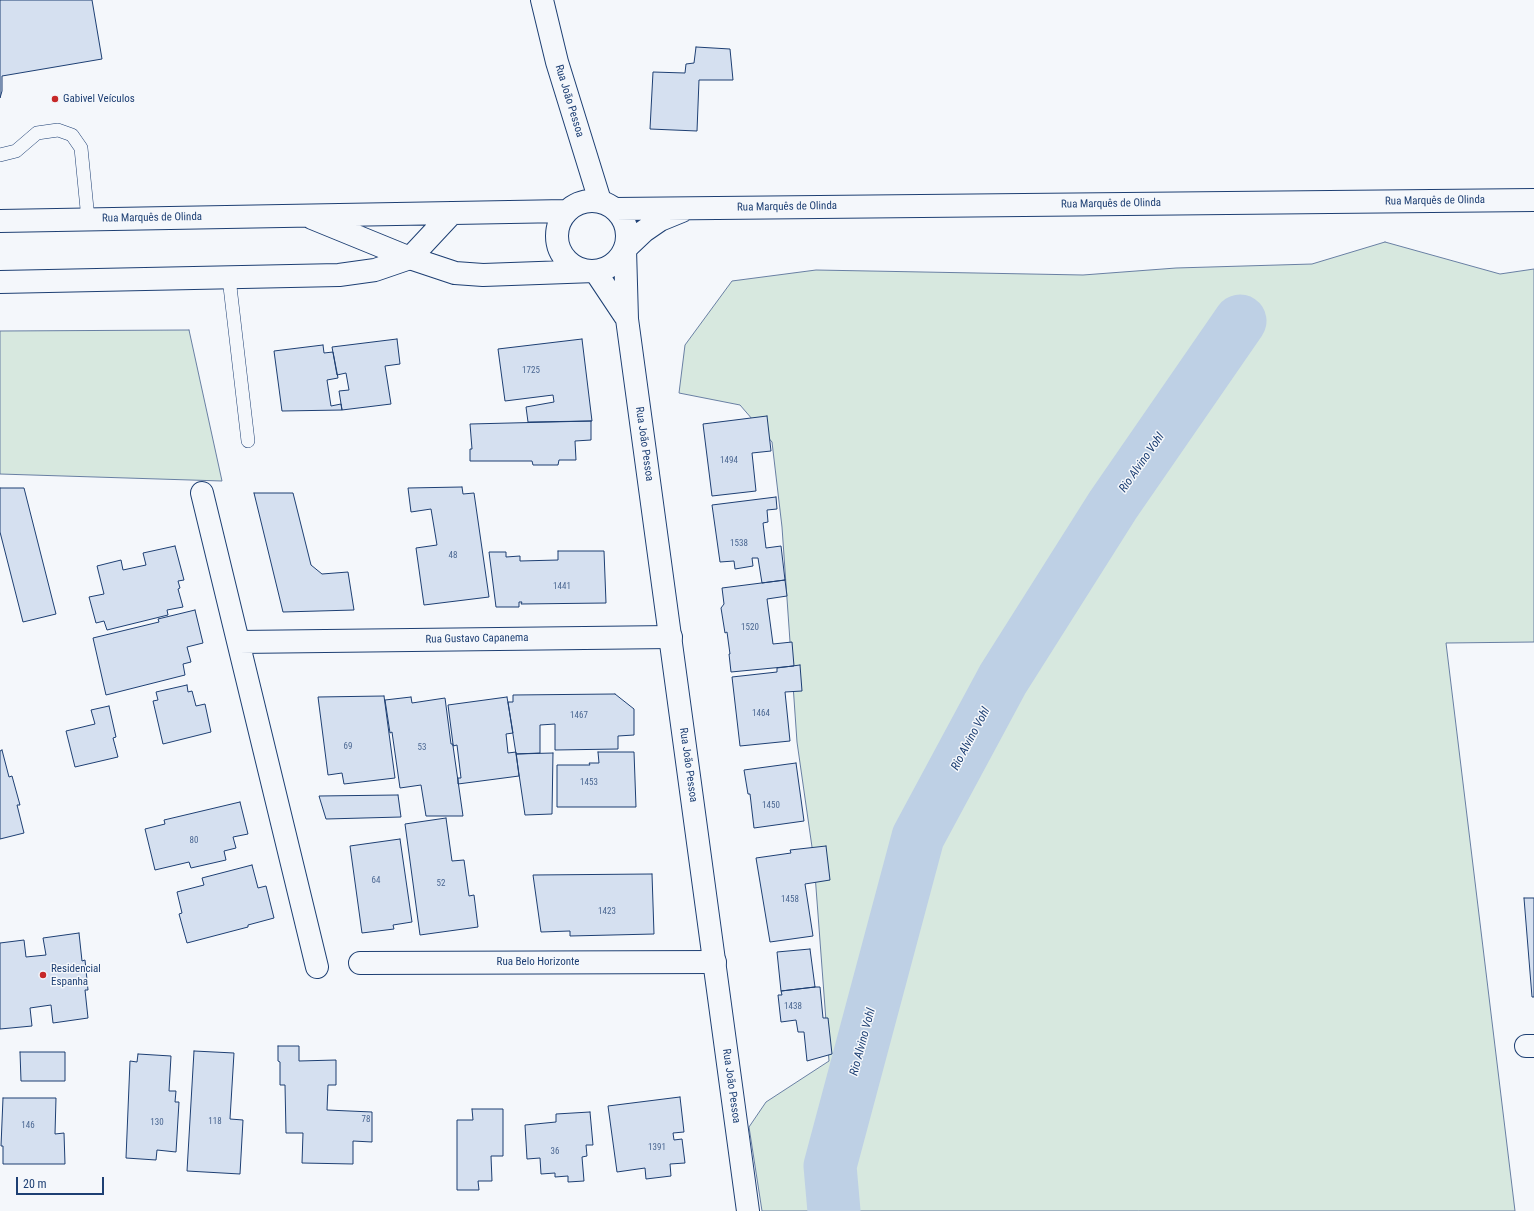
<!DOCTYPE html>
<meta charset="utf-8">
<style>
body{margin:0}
#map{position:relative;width:1534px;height:1211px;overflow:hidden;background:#f4f7fb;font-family:"Roboto Condensed",sans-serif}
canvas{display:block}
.scale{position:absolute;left:16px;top:1177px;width:88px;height:18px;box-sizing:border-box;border:2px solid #1d3f73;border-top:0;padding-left:5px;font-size:12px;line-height:14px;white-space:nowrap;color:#1d3f73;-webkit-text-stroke:3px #f4f7fb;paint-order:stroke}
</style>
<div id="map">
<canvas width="1534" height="1211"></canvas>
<div class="scale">20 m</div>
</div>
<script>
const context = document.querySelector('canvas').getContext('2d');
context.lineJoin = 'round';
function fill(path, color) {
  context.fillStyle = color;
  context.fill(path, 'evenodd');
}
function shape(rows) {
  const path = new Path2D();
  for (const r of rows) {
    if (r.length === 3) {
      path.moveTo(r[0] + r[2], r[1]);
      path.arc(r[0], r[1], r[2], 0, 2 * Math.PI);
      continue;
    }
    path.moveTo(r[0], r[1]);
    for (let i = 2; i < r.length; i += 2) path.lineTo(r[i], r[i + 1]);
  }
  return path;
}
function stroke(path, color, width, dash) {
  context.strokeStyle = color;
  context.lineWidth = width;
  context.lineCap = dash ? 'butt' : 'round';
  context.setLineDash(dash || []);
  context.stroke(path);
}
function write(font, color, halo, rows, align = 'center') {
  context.font = font + ' "Roboto Condensed",sans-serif';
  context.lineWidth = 3;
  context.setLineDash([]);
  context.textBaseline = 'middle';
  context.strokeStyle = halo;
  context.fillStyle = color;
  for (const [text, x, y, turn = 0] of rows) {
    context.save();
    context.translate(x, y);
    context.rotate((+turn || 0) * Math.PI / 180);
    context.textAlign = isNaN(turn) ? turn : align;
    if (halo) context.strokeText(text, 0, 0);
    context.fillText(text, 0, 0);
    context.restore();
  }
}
const green = shape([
 [1385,242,1500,274,1534,269,1534,642,1446,643,1515,1211,762,1211,749,1127,766,1102,829,1061,814,861,797,742,782,527,772,442,740,405,679,393,685,345,732,281,816,270,1083,275,1176,268,1312,264,1385,242],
 [189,330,222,481,0,474,0,331,189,330]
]);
const river = shape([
 [834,1211,830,1166,918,837,1003,679,1113,505,1240,321]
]);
const building = shape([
 [0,0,92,0,102,59,2,76,2,91,0,98,0,0],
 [696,47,730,49,733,80,699,80,697,131,650,129,653,72,685,73,686,64,694,63,696,47],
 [397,339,400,364,385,366,391,404,342,410,339,391,349,390,346,373,337,375,332,347,397,339],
 [582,339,592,421,528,422,526,407,554,402,553,395,505,401,498,349,582,339],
 [323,345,324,353,333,352,338,378,327,380,331,406,341,404,342,410,282,411,274,351,323,345],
 [767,416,771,451,752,453,756,491,712,496,703,424,767,416],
 [591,421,591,440,575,441,576,460,559,460,558,465,533,465,532,461,470,461,470,449,472,449,470,424,591,421],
 [462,487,463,494,474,493,489,597,424,605,416,548,437,545,431,509,411,512,408,488,462,487],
 [0,488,24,488,56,614,23,622,0,532,0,488],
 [254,493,293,493,311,565,322,574,348,572,354,610,283,612,254,493],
 [776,497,777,509,767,510,768,522,763,523,766,548,781,546,785,580,762,583,758,558,752,558,753,566,735,569,734,561,720,562,712,505,776,497],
 [175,546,184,580,178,581,180,588,178,589,183,607,167,610,168,615,107,630,104,621,96,623,89,597,104,594,97,566,121,560,123,570,146,565,143,553,175,546],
 [558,551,604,551,606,603,521,604,522,602,519,602,519,607,496,607,489,552,506,552,506,557,520,556,520,561,558,560,558,551],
 [785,580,787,596,767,599,773,644,792,642,794,666,731,672,729,654,730,654,727,632,725,633,721,608,724,604,722,588,785,580],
 [195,610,203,643,187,647,191,662,183,664,185,675,106,695,93,638,159,622,158,619,195,610],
 [800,665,802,691,785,692,790,741,740,746,732,677,777,672,777,668,800,665],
 [187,685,188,692,192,691,196,706,205,704,211,732,163,744,153,701,158,700,156,692,187,685],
 [615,694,634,709,634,735,618,736,618,749,555,750,555,724,540,725,540,753,516,754,508,702,513,702,513,695,615,694],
 [384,696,395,778,344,784,342,773,328,775,318,697,384,696],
 [411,697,412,703,445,698,451,744,453,744,453,746,463,816,426,816,421,785,400,788,392,732,390,733,385,700,411,697],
 [507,697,513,733,506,734,508,753,516,752,519,776,458,784,458,778,461,778,457,745,453,746,453,744,448,705,507,697],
 [109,706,116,737,113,738,118,757,75,767,66,731,95,724,91,710,109,706],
 [2,750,9,777,12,776,20,805,17,805,24,833,0,839,0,751,2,750],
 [598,752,634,752,636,807,557,807,557,765,590,765,589,763,599,763,598,752],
 [553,753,552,814,525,815,516,754,553,753],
 [796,763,804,821,754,828,750,794,748,794,744,770,796,763],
 [398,795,401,817,326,819,319,796,398,795],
 [240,802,248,834,233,837,236,848,224,851,226,860,191,868,189,862,155,870,145,829,165,824,164,820,240,802],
 [446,818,452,861,464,860,469,896,474,895,478,927,420,935,405,824,446,818],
 [400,839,412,922,393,925,394,929,362,933,350,846,400,839],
 [826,846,830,880,805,884,813,936,770,942,756,858,791,853,790,850,826,846],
 [252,865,258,888,266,886,274,918,248,925,248,927,187,943,179,914,182,913,177,892,204,885,202,878,252,865],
 [652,874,654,934,570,936,570,931,541,932,533,875,652,874],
 [1524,898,1534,898,1534,997,1532,997,1524,898],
 [79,933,82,961,85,960,88,990,85,990,88,1018,53,1023,51,1005,30,1008,32,1026,0,1029,0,943,24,940,26,957,46,955,43,938,79,933],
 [810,949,815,987,781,991,777,952,810,949],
 [815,987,820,987,823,1018,828,1018,832,1054,807,1061,804,1032,798,1032,796,1020,781,1022,778,995,782,995,781,991,815,987],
 [278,1046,299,1046,299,1061,336,1060,336,1085,328,1085,327,1110,372,1112,372,1142,353,1141,353,1164,302,1163,303,1133,286,1133,285,1085,280,1085,280,1062,278,1061,278,1046],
 [194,1051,234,1053,230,1119,243,1120,240,1174,187,1171,194,1051],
 [20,1052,65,1052,65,1081,21,1081,20,1052],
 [138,1054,171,1056,169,1091,176,1091,175,1102,179,1102,176,1152,157,1150,156,1160,126,1158,130,1061,137,1062,138,1054],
 [680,1097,684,1132,673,1133,674,1140,682,1139,685,1163,670,1164,671,1176,646,1179,645,1168,617,1172,608,1106,680,1097],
 [3,1098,56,1098,55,1134,64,1133,65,1164,3,1164,3,1146,1,1146,3,1098],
 [472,1109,503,1109,503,1156,491,1156,492,1181,478,1181,479,1190,457,1190,457,1120,473,1120,472,1109],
 [590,1112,593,1145,586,1145,587,1156,582,1157,584,1181,568,1182,568,1176,555,1177,555,1173,541,1174,540,1158,527,1159,525,1125,556,1122,556,1114,590,1112]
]);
const lane = shape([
 [0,155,16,151,37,133,58,130,72,135,81,148,88,219],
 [229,278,248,441]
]);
const street = shape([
 [542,0,557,62,600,201],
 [0,282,339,275,375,270,410,258],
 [202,493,317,967],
 [239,642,671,637],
 [360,963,715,962],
 [1526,1046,1534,1046]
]);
const secondary = shape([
 [625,249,627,319,748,1211],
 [595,271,627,319]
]);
const primary = shape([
 [592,236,35],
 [615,209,1534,200],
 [312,218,410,258,455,273,483,275,595,271],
 [0,221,566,211],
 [625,249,644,231,660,220,682,211],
 [410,258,452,213]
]);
const markers = [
 [55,99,4,"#c62828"],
 [43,975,4,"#c62828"]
];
const numberNames = [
 ["1725",531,371],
 ["1494",729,461],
 ["1538",739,544],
 ["48",453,556],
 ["1441",562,587],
 ["1520",750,628],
 ["1464",761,714],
 ["1467",579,716],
 ["69",348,747],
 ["53",422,748],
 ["1453",589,783],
 ["1450",771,806],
 ["80",194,841],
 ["64",376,881],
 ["52",441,884],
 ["1458",790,900],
 ["1423",607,912],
 ["1438",793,1007],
 ["78",366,1120],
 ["118",215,1122],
 ["130",157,1123],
 ["146",28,1126],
 ["1391",657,1148],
 ["36",555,1152]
];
const poiNames = [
 ["Gabivel Veículos",63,99],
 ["Residencial",51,969],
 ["Espanha",51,982]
];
const streetNames = [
 ["Rua João Pessoa",569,101,73],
 ["Rua Marquês de Olinda",1435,201,-1],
 ["Rua Marquês de Olinda",1111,204,-1],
 ["Rua Marquês de Olinda",787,207,-1],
 ["Rua Marquês de Olinda",152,218,-1],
 ["Rua João Pessoa",644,444,82],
 ["Rua Gustavo Capanema",477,639,-1],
 ["Rua João Pessoa",688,765,82],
 ["Rua Belo Horizonte",538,962],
 ["Rua João Pessoa",731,1086,82]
];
const waterNames = [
 ["Rio Alvino Vohl",1142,463,-55],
 ["Rio Alvino Vohl",971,739,-62],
 ["Rio Alvino Vohl",863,1042,-75]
];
fill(green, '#d7e8df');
stroke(green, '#687fa3', 1);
stroke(river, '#bed0e5', 53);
fill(building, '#d5e0f0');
stroke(building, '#1d3f73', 1);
stroke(lane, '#1d3f73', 14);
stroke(street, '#1d3f73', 24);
stroke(secondary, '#1d3f73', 24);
stroke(primary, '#1d3f73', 24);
stroke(lane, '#f4f7fb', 13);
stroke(street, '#f4f7fb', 22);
stroke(secondary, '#f4f7fb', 22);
stroke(primary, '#f4f7fb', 22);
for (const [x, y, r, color] of markers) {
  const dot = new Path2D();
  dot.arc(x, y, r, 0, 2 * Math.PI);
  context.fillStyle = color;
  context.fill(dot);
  stroke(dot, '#f4f7fb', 1.5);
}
write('9px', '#4b6792', null, numberNames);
write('11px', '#1d3f73', '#f4f7fb', poiNames, 'left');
write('11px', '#1d3f73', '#f4f7fb', streetNames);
write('italic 12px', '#1d3f73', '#f4f7fb', waterNames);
</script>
